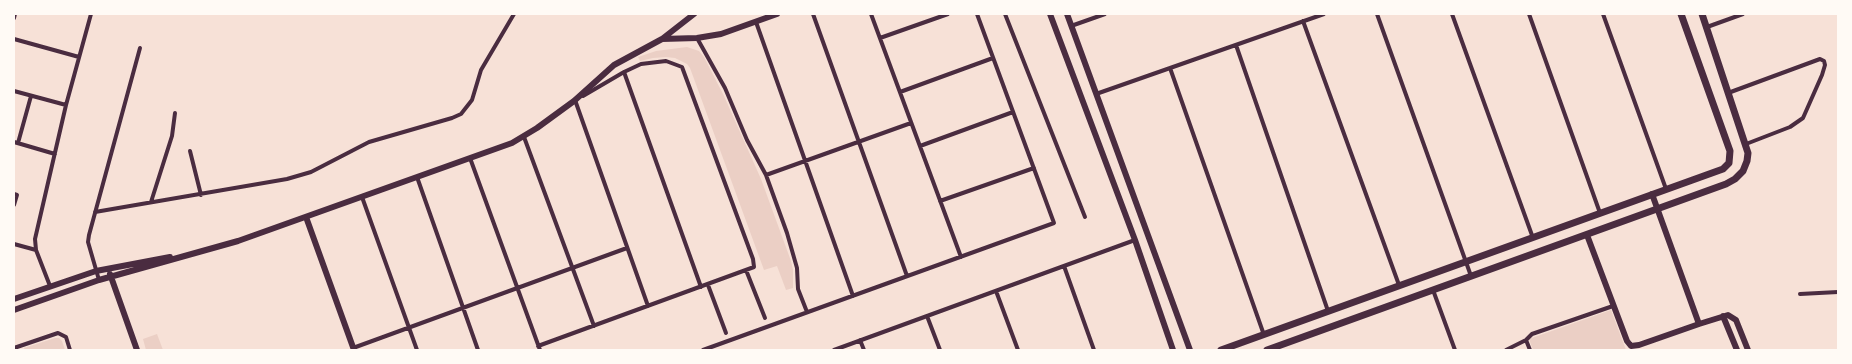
<!DOCTYPE html>
<style>
body{margin:0}
#map{position:relative;width:1852px;height:364px;overflow:hidden;background:#f7e1d7;font-family:"Titillium Web",sans-serif}
canvas{display:block}
.frame{position:absolute;inset:0;border:15px solid #fffaf5;pointer-events:none}
</style>
<div id="map">
<canvas width="1852" height="364"></canvas>
<div class="frame"></div>
</div>
<script>
const context = document.querySelector('canvas').getContext('2d');
context.lineJoin = 'round';
function fill(path, color) {
  context.fillStyle = color;
  context.fill(path, 'evenodd');
}
function shape(rows) {
  const path = new Path2D();
  for (const r of rows) {
    path.moveTo(r[0], r[1]);
    for (let i = 2; i < r.length; i += 2) path.lineTo(r[i], r[i + 1]);
  }
  return path;
}
function stroke(path, color, width, dash) {
  context.strokeStyle = color;
  context.lineWidth = width;
  context.lineCap = dash ? 'butt' : 'round';
  context.setLineDash(dash || []);
  context.stroke(path);
}
const green = shape([
 [687,47,699,51,704,57,724,96,761,179,791,261,793,270,793,288,786,290,777,266,764,270,690,68,687,64,675,58,666,57,653,58,640,61,638,57,656,51],
 [1611,310,1626,350,1533,350,1529,339],
 [157,334,163,350,146,350,143,339],
 [55,338,59,338,62,341,65,350,25,350,24,348]
]);
const minor = shape([
 [813,14,907,276],
 [871,14,961,257],
 [1005,14,1085,217],
 [1377,14,1471,276],
 [1452,14,1533,238],
 [1529,14,1600,213],
 [1603,14,1666,189],
 [14,18,15,14],
 [1303,21,1399,285],
 [756,22,853,296],
 [1071,26,1105,14],
 [1707,27,1743,14],
 [697,38,725,88,747,140,766,175,787,233,797,268,798,289,807,312],
 [880,38,948,14],
 [14,39,79,57],
 [1236,45,1328,311],
 [1170,68,1264,335],
 [624,72,701,287],
 [14,91,66,105],
 [900,92,993,58],
 [1728,93,1820,59,1824,61,1825,65,1822,75,1803,118,1790,127,1746,144],
 [1096,94,1324,14],
 [575,100,648,306],
 [524,137,594,326],
 [14,142,55,154],
 [18,143,31,96],
 [920,146,1013,112],
 [190,151,201,195],
 [470,158,540,350],
 [766,175,911,123],
 [417,177,478,350],
 [14,194,17,195,14,205],
 [362,197,417,350],
 [940,201,1034,168],
 [151,202,172,136,175,113],
 [95,212,287,179,311,172,369,142,452,118,461,114,472,100,481,70,514,14],
 [14,244,36,250],
 [1064,266,1094,350],
 [746,270,765,318],
 [99,280,88,242,89,235,140,48],
 [708,285,726,333],
 [50,286,36,250,35,239,66,105,91,14],
 [1433,290,1455,350],
 [996,291,1018,350],
 [1800,294,1838,292],
 [927,316,940,350],
 [860,340,864,350],
 [1526,340,1530,350],
 [538,346,754,267,753,259,682,67,666,61,641,64,624,72,583,96],
 [14,348,58,333,66,337,70,350],
 [353,348,627,248],
 [703,350,1054,223,977,14],
 [834,350,1135,240],
 [1506,350,1526,340,1532,334,1613,306]
]);
const tertiary = shape([
 [1050,14,1135,240,1173,350],
 [1067,14,1190,350],
 [662,39,694,14],
 [1652,194,1699,324],
 [306,217,354,350],
 [1587,235,1627,341,1631,346,1639,345,1699,324,1728,315,1736,320,1748,350],
 [110,274,137,350],
 [14,299,96,271,170,257],
 [14,310,99,280,238,241,512,143,537,128,574,101,614,65,662,39,697,38,721,34,777,14],
 [1723,316,1737,350]
]);
const secondary = shape([
 [1221,350,1723,169,1729,163,1730,151,1681,14],
 [1267,350,1726,184,1735,179,1743,171,1747,161,1748,153,1702,14]
]);
fill(green, '#ebcfc5');
stroke(minor, '#4a2c40', 4);
stroke(tertiary, '#4a2c40', 6);
stroke(secondary, '#4a2c40', 7);
</script>
